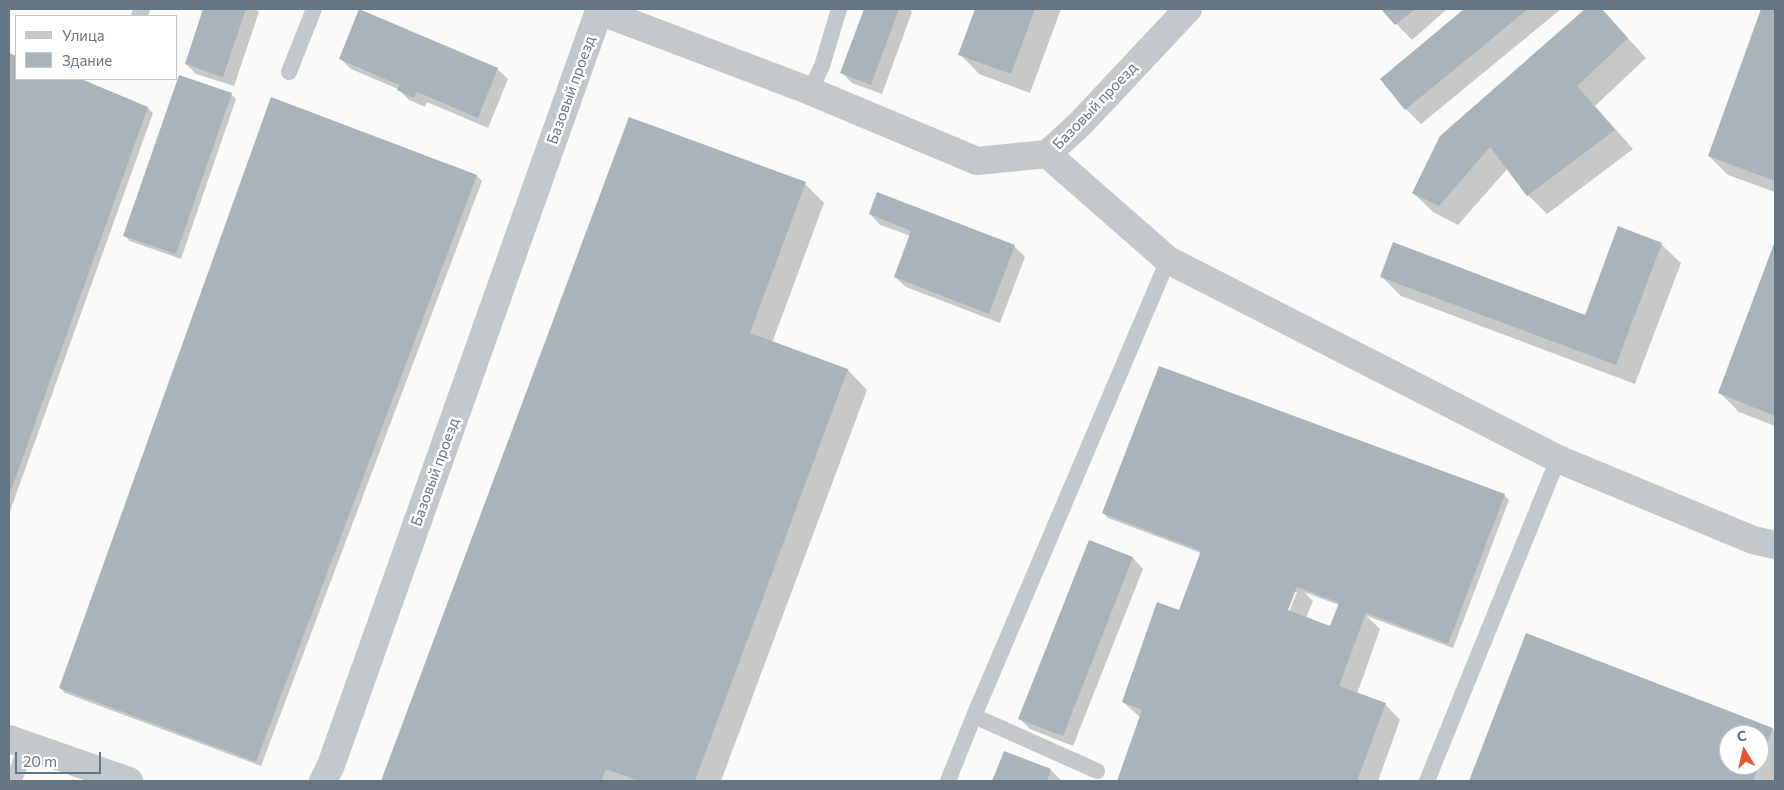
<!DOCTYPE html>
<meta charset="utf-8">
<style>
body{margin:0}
#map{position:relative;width:1784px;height:790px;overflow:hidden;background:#fafaf8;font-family:Commissioner,sans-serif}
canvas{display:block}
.frame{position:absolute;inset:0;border:10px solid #657683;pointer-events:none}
.legend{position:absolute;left:15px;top:15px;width:162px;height:65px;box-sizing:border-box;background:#fff;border:1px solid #c1c8cd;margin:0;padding:6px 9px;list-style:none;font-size:15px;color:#657683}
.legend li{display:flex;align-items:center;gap:10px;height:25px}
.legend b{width:25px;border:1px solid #c1c8cd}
.north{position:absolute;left:1719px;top:725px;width:50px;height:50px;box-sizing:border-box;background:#fff;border:1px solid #c1c8cd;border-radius:50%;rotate:351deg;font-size:14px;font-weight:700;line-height:20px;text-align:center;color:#657683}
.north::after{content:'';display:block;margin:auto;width:18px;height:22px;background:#e4572e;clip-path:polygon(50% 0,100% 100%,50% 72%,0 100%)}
.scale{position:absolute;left:15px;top:752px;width:86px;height:22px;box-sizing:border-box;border:2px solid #657683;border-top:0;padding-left:6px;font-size:15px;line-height:18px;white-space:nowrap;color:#657683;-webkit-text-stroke:4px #fff;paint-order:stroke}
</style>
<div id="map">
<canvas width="1784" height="790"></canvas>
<div class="frame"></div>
<ul class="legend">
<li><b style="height:6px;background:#c3c8cc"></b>Улица</li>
<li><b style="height:14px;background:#aab3b9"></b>Здание</li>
</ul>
<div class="north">С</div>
<div class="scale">20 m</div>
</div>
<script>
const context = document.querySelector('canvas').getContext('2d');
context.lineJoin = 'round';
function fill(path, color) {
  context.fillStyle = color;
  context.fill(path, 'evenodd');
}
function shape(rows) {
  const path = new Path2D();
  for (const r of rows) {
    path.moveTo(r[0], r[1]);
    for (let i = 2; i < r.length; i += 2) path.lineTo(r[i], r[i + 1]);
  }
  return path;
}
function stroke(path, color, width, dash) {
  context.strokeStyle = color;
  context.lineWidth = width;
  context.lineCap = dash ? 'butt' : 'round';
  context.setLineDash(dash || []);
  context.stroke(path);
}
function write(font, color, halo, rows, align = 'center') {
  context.font = font + ' Commissioner,sans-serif';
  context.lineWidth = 5;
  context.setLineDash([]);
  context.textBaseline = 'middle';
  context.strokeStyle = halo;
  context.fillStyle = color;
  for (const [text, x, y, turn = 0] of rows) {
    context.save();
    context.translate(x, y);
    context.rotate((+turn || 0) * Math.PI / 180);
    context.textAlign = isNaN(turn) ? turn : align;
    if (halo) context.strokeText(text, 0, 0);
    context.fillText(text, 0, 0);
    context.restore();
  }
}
const shadow = shape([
 [205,9,255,9,259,12,234,86,196,74,186,64],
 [865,9,909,9,912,12,882,94,852,83,842,73],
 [977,9,1061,9,1030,93,979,74,960,54],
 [1382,9,1447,9,1412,40],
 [1467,9,1561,9,1421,124,1406,109,1382,79],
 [1587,9,1601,9,1646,58,1595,106,1633,149,1547,214,1528,195,1508,168,1458,225,1433,212,1413,193,1441,136],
 [1762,9,1775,9,1775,192,1728,175,1709,156],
 [9,54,16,57,16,79,78,79,148,108,153,113,9,514],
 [341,59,497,69,508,79,488,128,427,102,425,107,409,100,398,89,351,69],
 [231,94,236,99,181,259,130,241,125,236],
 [271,99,477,176,482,181,261,766,65,693,60,688],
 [629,118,805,184,824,203,772,343,848,370,867,390,721,781,382,781],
 [870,214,1014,246,1025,257,1000,323,906,287,895,277,911,236,880,225],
 [1661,244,1681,263,1635,384,1401,296,1382,277,1586,316],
 [1775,244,1775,426,1739,412,1719,392],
 [1504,495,1509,500,1453,648,1367,616,1380,629,1357,694,1385,704,1400,720,1378,781,1119,781,1141,718,1123,702,1180,612,1201,553,1108,518,1103,513],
 [1294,592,1297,592,1287,617,1285,616],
 [1304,592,1339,605,1331,627,1306,618,1313,601],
 [1090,541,1133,558,1143,569,1073,746,1030,729,1019,718],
 [1527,634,1773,729,1775,732,1775,781,1470,781],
 [1729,735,1759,735,1759,765,1729,765],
 [1005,752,1051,770,1062,781,993,781]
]);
const building = shape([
 [203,9,246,9,223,77,185,64],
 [359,9,498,68,478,118,417,92,414,98,397,90,399,85,339,59],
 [864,9,899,9,871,85,840,73],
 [975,9,1035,9,1011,74,958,55],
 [1381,9,1415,9,1395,25],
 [1464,9,1528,9,1405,110,1380,79],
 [1585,9,1602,9,1628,38,1577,86,1615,130,1527,196,1490,147,1439,206,1412,193,1440,136],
 [1761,9,1775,9,1775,181,1708,156],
 [9,53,16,56,16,79,81,79,148,107,9,496],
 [179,75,232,93,176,254,123,236],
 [271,97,477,175,256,762,59,688],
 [629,117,806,182,750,333,848,369,695,781,639,781,606,769,601,781,381,781],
 [877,192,1015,245,989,314,894,277,911,231,869,214],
 [1618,226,1662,243,1616,365,1380,277,1393,242,1585,315],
 [1775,241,1775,416,1718,393],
 [1159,366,1505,494,1448,644,1366,613,1339,686,1386,703,1357,781,1117,781,1142,710,1122,702,1157,602,1179,610,1201,551,1102,513],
 [1297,587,1339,603,1330,626,1288,610],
 [1089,540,1133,557,1063,736,1018,719],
 [1526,633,1773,728,1759,764,1759,735,1729,735,1729,765,1759,765,1753,781,1469,781],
 [1004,751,1051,769,1047,781,992,781]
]);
const lane = shape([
 [139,16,142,9],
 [289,72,314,9],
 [810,91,822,66,839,9],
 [974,716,1097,771],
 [14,781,26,745],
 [948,781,974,716,1168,260],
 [1427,781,1558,459]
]);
const street = shape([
 [1047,154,1168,260,1558,459,1753,540,1775,545],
 [9,739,129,781],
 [323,781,331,765,599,11,810,91,977,161,1047,154,1079,125,1188,9]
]);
const streetNames = [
 ["Базовый проезд",571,90,-70],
 ["Базовый проезд",1095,106,-46],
 ["Базовый проезд",435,472,-70]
];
fill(shadow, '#0003');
fill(building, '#aab3b9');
stroke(lane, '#c3c8cc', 16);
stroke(street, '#c3c8cc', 28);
write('15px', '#657683', '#fff', streetNames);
</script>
